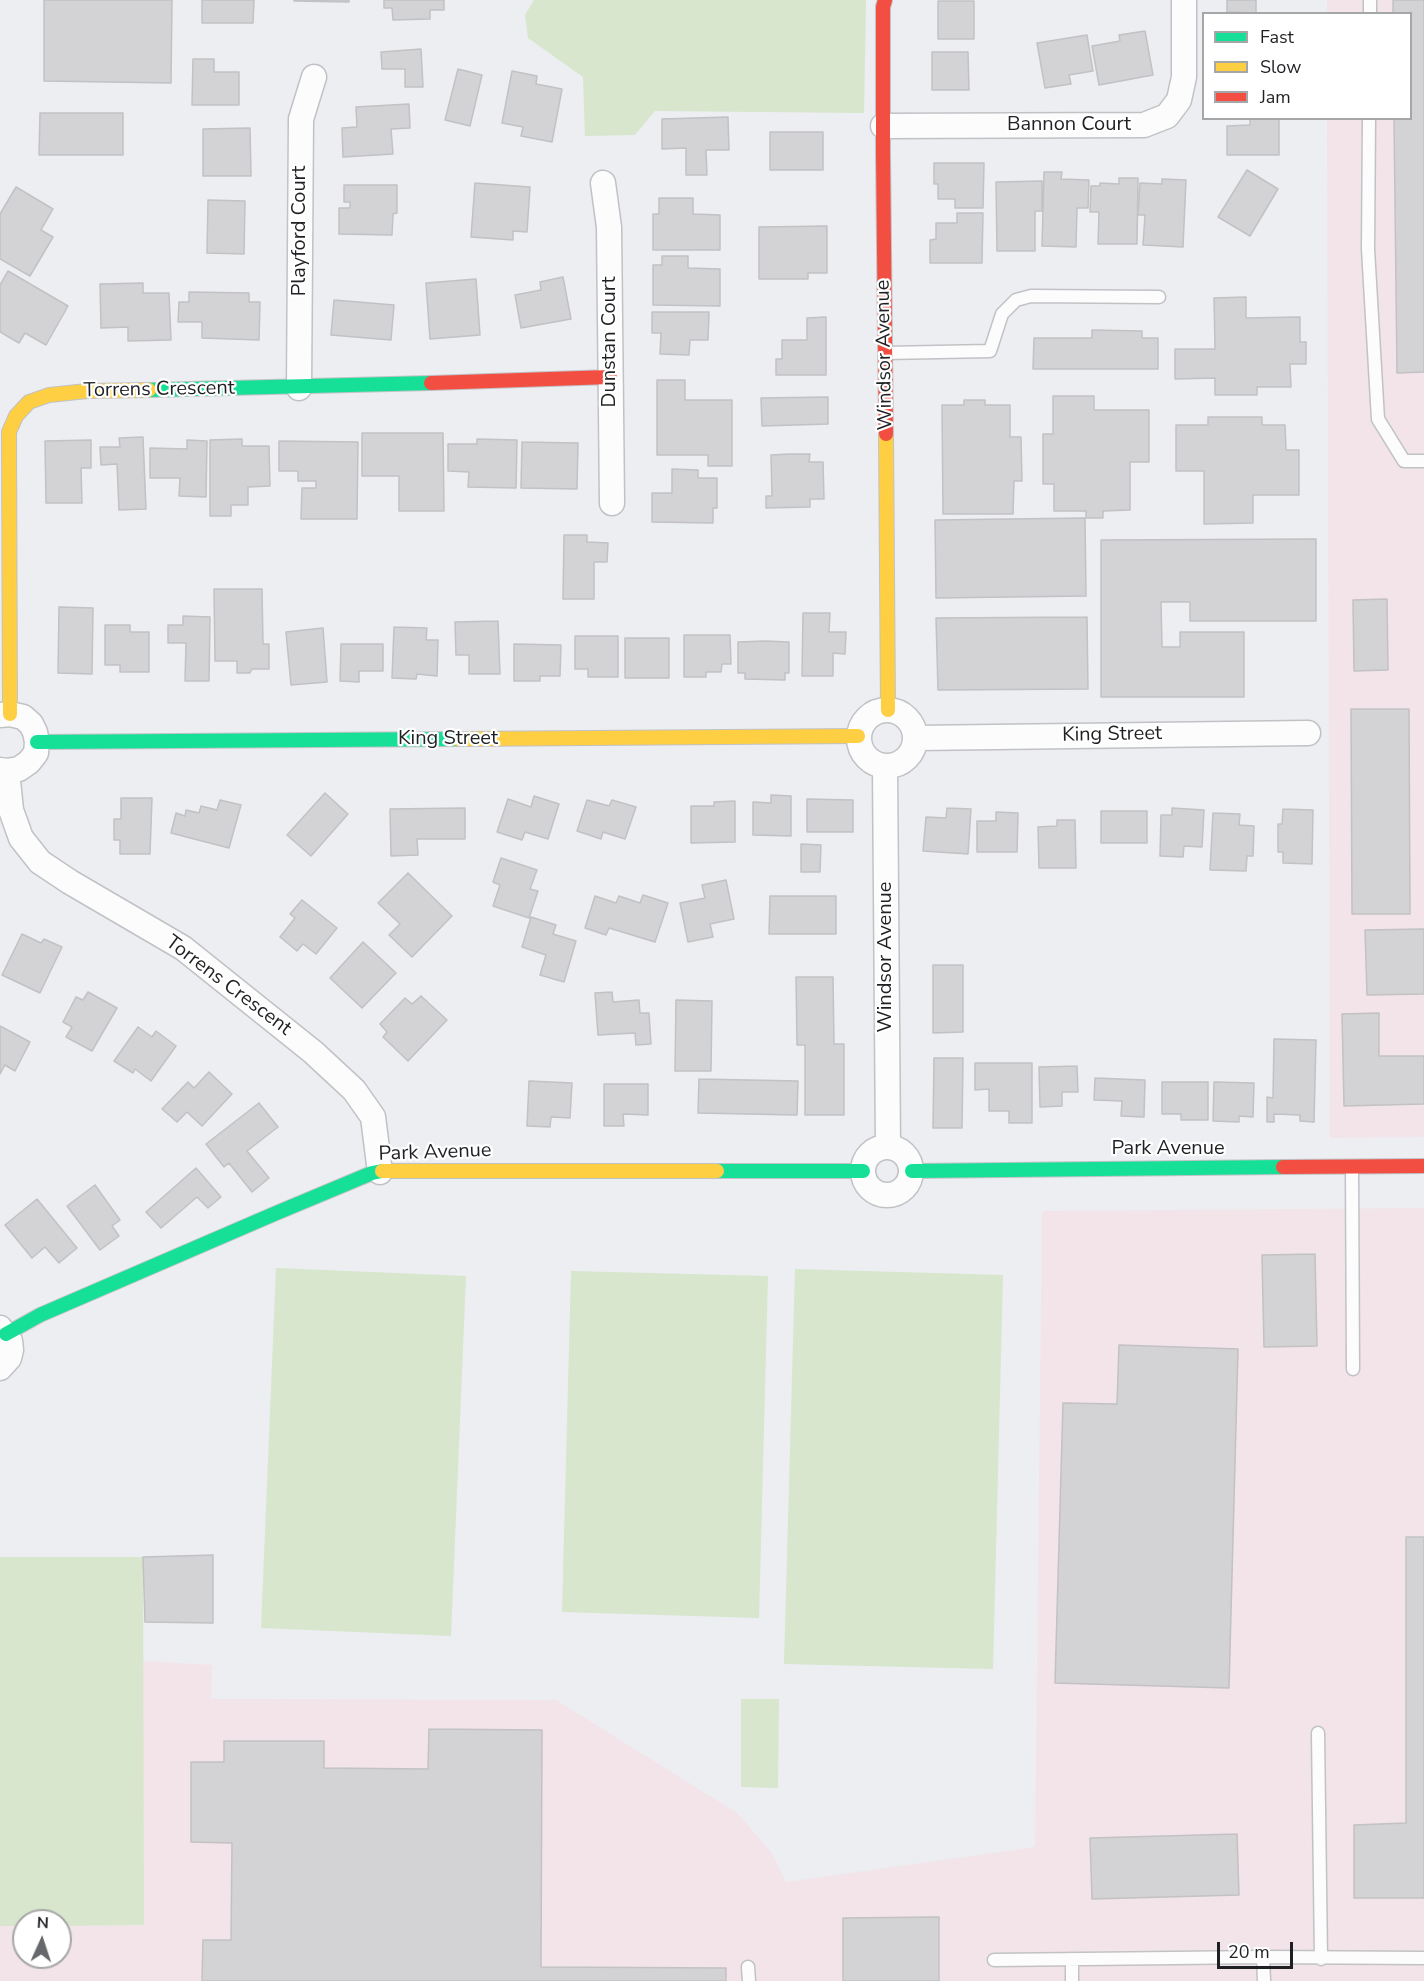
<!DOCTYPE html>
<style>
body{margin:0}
#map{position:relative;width:1424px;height:1981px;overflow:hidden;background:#eceef2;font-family:"Nunito Sans",sans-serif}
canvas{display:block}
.legend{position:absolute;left:1202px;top:12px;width:210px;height:108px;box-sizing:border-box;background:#fff;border:2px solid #a5a6a7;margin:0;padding:8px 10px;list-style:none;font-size:18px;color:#1f2023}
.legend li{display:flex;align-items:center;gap:12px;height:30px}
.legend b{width:30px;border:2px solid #a5a6a7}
.north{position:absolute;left:12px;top:1909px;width:60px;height:60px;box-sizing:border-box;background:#fff;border:2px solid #a5a6a7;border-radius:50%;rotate:3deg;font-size:16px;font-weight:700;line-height:24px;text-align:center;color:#1f2023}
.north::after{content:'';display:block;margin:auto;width:21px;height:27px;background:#67686b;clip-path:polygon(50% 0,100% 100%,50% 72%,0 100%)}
.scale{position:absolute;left:1217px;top:1942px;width:76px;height:27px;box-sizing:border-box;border:3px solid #1f2023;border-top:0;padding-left:8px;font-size:18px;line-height:21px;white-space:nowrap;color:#1f2023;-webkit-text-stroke:4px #fff;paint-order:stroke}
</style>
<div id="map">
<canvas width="1424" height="1981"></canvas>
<ul class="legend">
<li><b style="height:8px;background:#16e098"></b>Fast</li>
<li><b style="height:8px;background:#ffcf43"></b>Slow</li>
<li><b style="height:8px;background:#f24e42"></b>Jam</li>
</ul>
<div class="north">N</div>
<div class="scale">20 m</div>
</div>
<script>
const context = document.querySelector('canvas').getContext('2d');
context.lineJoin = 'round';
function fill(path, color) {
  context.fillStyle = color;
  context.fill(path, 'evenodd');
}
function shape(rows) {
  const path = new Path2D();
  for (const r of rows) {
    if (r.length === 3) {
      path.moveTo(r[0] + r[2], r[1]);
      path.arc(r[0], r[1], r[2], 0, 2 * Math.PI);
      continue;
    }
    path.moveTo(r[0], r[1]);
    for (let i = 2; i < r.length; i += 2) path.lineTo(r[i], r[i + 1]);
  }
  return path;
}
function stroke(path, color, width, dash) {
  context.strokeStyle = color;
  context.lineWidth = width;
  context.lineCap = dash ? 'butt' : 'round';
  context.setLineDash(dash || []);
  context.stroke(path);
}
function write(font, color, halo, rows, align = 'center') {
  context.font = font + ' "Nunito Sans",sans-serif';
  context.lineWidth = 4.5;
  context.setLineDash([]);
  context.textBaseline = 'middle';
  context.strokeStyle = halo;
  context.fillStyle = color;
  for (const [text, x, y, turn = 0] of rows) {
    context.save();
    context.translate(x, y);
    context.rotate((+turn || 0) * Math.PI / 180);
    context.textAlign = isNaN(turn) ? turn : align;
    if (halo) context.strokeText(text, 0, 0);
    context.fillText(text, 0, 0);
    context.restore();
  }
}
const industrial = shape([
 [1327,0,1424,0,1424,1137,1330,1138,1327,119,1410,118,1410,14,1327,13],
 [1424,1208,1424,1981,0,1981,0,1926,24,1926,24,1957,60,1957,60,1926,144,1925,142,1661,212,1665,211,1699,556,1700,737,1813,771,1852,786,1882,1035,1847,1042,1211]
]);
const green = shape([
 [534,0,866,0,864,113,655,111,635,135,585,136,583,77,528,38,525,15],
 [276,1268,466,1276,451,1636,261,1628],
 [795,1269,1003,1275,993,1669,784,1664],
 [571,1271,768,1276,759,1618,562,1612],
 [0,1557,143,1557,144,1925,60,1926,60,1921,24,1921,24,1926,0,1926],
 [741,1699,779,1699,778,1788,741,1787]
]);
const building = shape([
 [44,0,172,0,171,83,44,81,44,0],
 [202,0,254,0,253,23,202,23,202,0],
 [294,0,349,0,349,2,294,1,294,0],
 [384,0,444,0,444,10,430,10,430,19,393,20,392,8,384,8,384,0],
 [1227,0,1256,0,1256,13,1227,12,1227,0],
 [1393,0,1424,0,1424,372,1397,373,1394,118,1410,118,1410,14,1393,14,1393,0],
 [938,1,974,1,974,39,938,39,938,1],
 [1145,31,1153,75,1099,85,1092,46,1120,41,1119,35,1145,31],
 [1087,35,1093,71,1069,75,1071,84,1045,88,1037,43,1087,35],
 [421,49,423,87,405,87,405,69,382,69,381,52,421,49],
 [932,52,968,52,969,90,932,90,932,52],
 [193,59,214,59,214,72,239,72,239,105,192,105,193,59],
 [458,69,482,75,470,126,445,120,458,69],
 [512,71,537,76,536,84,562,89,552,142,521,136,523,127,502,123,512,71],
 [409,104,410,128,391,129,393,154,343,157,342,128,357,127,356,107,409,104],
 [40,113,123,113,123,155,39,155,40,113],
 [728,117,729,150,706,150,707,175,686,175,686,148,662,149,662,119,728,117],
 [1250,118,1279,118,1279,155,1227,155,1227,126,1250,125,1250,118],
 [250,128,251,176,203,176,203,129,250,128],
 [770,132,823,132,823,170,770,170,770,132],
 [934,163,984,163,983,208,955,208,955,199,938,199,938,184,934,184,934,163],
 [1247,170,1278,189,1250,236,1218,217,1247,170],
 [1044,172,1062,172,1061,179,1089,180,1088,208,1077,208,1076,247,1042,246,1044,172],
 [1119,178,1138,178,1137,244,1098,244,1099,212,1090,212,1091,186,1100,186,1100,183,1119,184,1119,178],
 [1162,179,1186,180,1183,247,1143,245,1145,215,1138,215,1140,183,1162,184,1162,179],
 [1042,181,1042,211,1035,211,1035,251,997,251,996,182,1042,181],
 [475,183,530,187,527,232,513,231,513,240,471,237,475,183],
 [344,185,397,185,397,213,393,214,392,235,339,234,339,208,350,208,350,202,344,202,344,185],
 [16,187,53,209,41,230,53,237,30,276,0,259,0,214,16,187],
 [659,198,693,198,693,214,720,215,720,250,653,250,653,214,659,214,659,198],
 [208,200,245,201,244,254,207,253,208,200],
 [957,213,983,213,982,263,930,263,930,240,936,239,936,223,957,223,957,213],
 [827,226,827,273,808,273,808,279,759,279,759,227,827,226],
 [662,256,688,256,688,268,720,269,720,306,653,305,653,265,662,265,662,256],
 [8,271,68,306,46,345,25,333,19,343,0,332,0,285,8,271],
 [563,277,571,319,521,328,515,295,541,290,540,282,563,277],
 [476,279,480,335,430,339,426,283,476,279],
 [143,283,143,293,169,293,171,340,128,341,128,327,101,328,100,284,143,283],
 [189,292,249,293,249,302,260,302,259,340,202,338,202,322,178,322,179,302,189,302,189,292],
 [1246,297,1246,318,1300,317,1300,342,1306,342,1306,364,1290,364,1291,387,1257,387,1257,395,1215,395,1215,378,1175,379,1175,349,1215,349,1214,298,1246,297],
 [334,300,394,305,391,340,331,335,334,300],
 [652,312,709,312,708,340,690,340,689,355,660,354,661,333,652,333,652,312],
 [826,317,826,375,776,375,776,359,782,359,782,340,807,340,807,318,826,317],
 [1092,330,1142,331,1142,338,1158,338,1158,369,1033,369,1034,338,1092,338,1092,330],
 [657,380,685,380,685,400,732,400,732,466,708,466,708,455,657,455,657,380],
 [1053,396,1094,396,1094,410,1149,410,1149,462,1130,462,1130,510,1103,511,1103,518,1086,518,1086,511,1054,511,1054,484,1043,484,1043,434,1053,434,1053,396],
 [828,397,828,424,762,426,761,398,828,397],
 [964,400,985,400,985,405,1010,405,1010,437,1021,437,1022,481,1014,481,1013,514,943,514,942,405,964,405,964,400],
 [1208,417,1262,417,1262,425,1285,425,1286,450,1299,450,1299,495,1253,495,1253,523,1204,524,1204,471,1176,471,1176,425,1208,425,1208,417],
 [362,433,443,433,444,511,399,511,399,476,362,476,362,433],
 [143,437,146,509,119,510,117,464,101,465,100,447,120,447,119,438,143,437],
 [242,439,242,446,269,446,270,486,248,487,248,505,231,505,231,516,210,516,210,440,242,439],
 [477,439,517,440,516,488,468,487,469,472,448,471,448,444,477,444,477,439],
 [91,440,91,468,81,468,82,503,46,503,45,441,91,440],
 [187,440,207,441,206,497,179,496,180,478,150,478,150,448,187,449,187,440],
 [279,441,358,442,357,519,301,519,302,488,316,488,316,481,298,481,298,471,279,471,279,441],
 [522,442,578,443,577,489,521,488,522,442],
 [789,454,810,454,809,462,823,462,824,499,810,499,810,507,766,508,766,496,772,496,771,455,789,454],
 [672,469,698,470,698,478,717,478,717,508,713,508,713,523,652,522,652,493,672,493,672,469],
 [1085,518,1086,596,936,598,935,520,1085,518],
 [564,535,587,535,587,542,608,543,607,562,594,562,594,599,563,599,564,535],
 [1316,539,1316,621,1190,621,1190,602,1161,602,1162,647,1180,647,1180,632,1244,632,1244,697,1101,697,1101,540,1316,539],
 [214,589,262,589,263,644,269,644,269,669,252,669,250,673,237,673,237,661,215,661,214,589],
 [1387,599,1388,670,1354,671,1353,600,1387,599],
 [59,607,93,608,92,674,58,673,59,607],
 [803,613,830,613,829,632,846,632,845,654,833,653,833,676,802,676,803,613],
 [183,616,210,617,209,681,185,681,186,643,168,643,168,625,183,625,183,616],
 [1087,617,1088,689,938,690,936,618,1087,617],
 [498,621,500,674,469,674,469,655,456,655,455,622,498,621],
 [105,625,130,625,130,632,149,632,149,672,120,672,120,665,105,665,105,625],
 [394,627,427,628,426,640,438,640,437,676,417,674,416,679,392,678,394,627],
 [323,628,327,682,291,685,286,632,323,628],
 [684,635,730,635,731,664,722,664,721,672,706,672,706,677,684,677,684,635],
 [575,636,618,636,618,677,588,677,588,669,575,669,575,636],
 [625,638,669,638,669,678,625,678,625,638],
 [765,641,789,642,789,673,785,673,785,680,745,679,745,673,738,673,738,642,765,641],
 [341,644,383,644,383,671,359,671,359,682,340,681,341,644],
 [514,644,561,645,560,676,540,676,540,681,514,681,514,644],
 [1351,709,1409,709,1410,914,1352,914,1351,709],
 [325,793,348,814,311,856,287,835,325,793],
 [771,795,791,796,791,836,753,835,753,802,771,803,771,795],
 [534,796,559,804,548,839,525,832,522,840,497,832,508,799,531,807,534,796],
 [121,798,152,798,150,854,120,854,120,840,114,840,114,819,121,819,121,798],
 [807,799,853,800,853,832,807,832,807,799],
 [220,800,241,805,229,848,171,833,176,813,185,816,186,810,199,813,201,806,217,810,220,800],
 [587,800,609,806,612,800,636,807,625,839,603,832,601,839,577,831,587,800],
 [735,801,735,842,691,843,691,806,714,806,714,802,735,801],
 [465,808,465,839,417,839,418,855,391,856,390,809,465,808],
 [947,808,971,809,968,854,923,851,926,817,946,818,947,808],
 [1172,808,1204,810,1202,847,1184,846,1183,857,1160,856,1161,815,1172,815,1172,808],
 [1283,809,1313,810,1312,864,1283,863,1283,852,1278,852,1278,824,1282,824,1283,809],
 [1101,811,1147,811,1147,843,1101,843,1101,811],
 [996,812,1018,813,1017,852,977,852,977,821,996,821,996,812],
 [1213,813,1240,814,1239,825,1254,826,1253,856,1247,856,1246,871,1210,870,1213,813],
 [1057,820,1075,820,1076,868,1039,868,1038,827,1057,826,1057,820],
 [801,844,821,845,820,872,801,872,801,844],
 [501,858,537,870,530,889,538,891,529,918,493,906,500,885,493,882,501,858],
 [408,873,452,916,412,957,389,935,400,924,378,903,408,873],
 [726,880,734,919,710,924,713,937,688,942,680,903,705,898,702,885,726,880],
 [643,895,668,903,655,942,609,928,606,935,585,928,595,896,616,903,619,896,640,903,643,895],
 [770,896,836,896,836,934,769,934,770,896],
 [302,900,337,928,316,954,303,944,297,951,280,937,295,918,290,914,302,900],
 [531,917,556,925,553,934,576,941,564,982,540,975,546,955,522,947,531,917],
 [1424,929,1424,994,1367,995,1365,930,1424,929],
 [22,934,41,943,44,939,62,947,40,993,2,975,22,934],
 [363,942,396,973,362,1008,330,978,363,942],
 [933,965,963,965,963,1032,933,1033,933,965],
 [796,977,833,977,834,1044,844,1044,844,1115,805,1115,805,1045,797,1045,796,977],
 [88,992,117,1008,92,1051,66,1037,72,1027,63,1022,76,997,83,1000,88,992],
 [612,992,613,1002,639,1000,640,1013,649,1013,651,1044,636,1045,635,1033,598,1035,595,993,612,992],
 [421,996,447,1020,408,1061,383,1037,387,1032,380,1024,405,998,412,1004,421,996],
 [676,1000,712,1001,711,1071,675,1071,676,1000],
 [1379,1013,1379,1056,1424,1056,1424,1104,1344,1106,1342,1014,1379,1013],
 [0,1026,30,1042,15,1071,5,1065,0,1074,0,1026],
 [138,1027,152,1037,156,1031,176,1046,151,1081,135,1069,133,1073,114,1061,138,1027],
 [1274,1039,1316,1040,1314,1122,1300,1121,1300,1115,1274,1114,1274,1122,1267,1122,1267,1097,1273,1098,1274,1039],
 [934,1058,963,1058,962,1128,933,1128,934,1058],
 [975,1063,1032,1063,1032,1123,1009,1123,1009,1111,989,1111,989,1089,975,1090,975,1063],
 [1077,1066,1078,1092,1062,1092,1062,1106,1040,1107,1039,1067,1077,1066],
 [209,1072,232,1094,202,1126,187,1112,177,1122,162,1109,188,1082,194,1088,209,1072],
 [1095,1078,1145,1080,1144,1117,1121,1116,1122,1101,1094,1100,1095,1078],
 [699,1079,798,1081,797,1115,698,1113,699,1079],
 [529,1081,572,1083,570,1118,551,1117,550,1127,527,1126,529,1081],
 [1162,1082,1208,1082,1208,1120,1181,1120,1181,1114,1162,1114,1162,1082],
 [1214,1082,1254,1083,1253,1117,1239,1116,1239,1122,1213,1121,1214,1082],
 [604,1084,648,1084,648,1115,623,1114,624,1126,604,1126,604,1084],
 [259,1103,278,1127,247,1151,269,1178,252,1192,229,1163,224,1167,206,1144,259,1103],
 [196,1168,221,1197,208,1208,197,1197,161,1228,146,1212,196,1168],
 [95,1185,120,1220,112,1226,119,1236,100,1250,67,1206,95,1185],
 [37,1199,77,1248,59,1263,45,1247,32,1258,5,1225,37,1199],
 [1315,1254,1317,1346,1264,1347,1262,1255,1315,1254],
 [1119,1345,1238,1349,1229,1688,1055,1683,1063,1403,1117,1404,1119,1345],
 [1406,1537,1424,1537,1424,1898,1354,1898,1354,1825,1406,1823,1406,1537],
 [213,1555,213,1623,145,1622,143,1557,213,1555],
 [429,1729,542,1730,541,1967,726,1968,726,1981,202,1981,203,1940,231,1940,232,1843,191,1842,191,1762,224,1762,224,1741,324,1741,324,1768,428,1769,429,1729],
 [1237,1834,1239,1895,1092,1899,1090,1838,1237,1834],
 [939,1917,939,1981,843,1981,843,1918,939,1917]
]);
const lane = shape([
 [1370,0,1370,14],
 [1369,118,1368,249,1378,419,1404,461,1424,461],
 [886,353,990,351,1002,314,1016,300,1031,296,1159,297],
 [1352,1168,1353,1369],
 [1318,1733,1321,1959],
 [1263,1957,1424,1958],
 [994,1960,1263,1957,1264,1981],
 [748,1967,749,1981],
 [1072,1981,1072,1959]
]);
const street = shape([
 [883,126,1144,125,1167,116,1179,100,1184,77,1184,0],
 [603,183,609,227,612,503],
 [299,388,301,119,314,77],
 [887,738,28],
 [0,715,10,714,23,717,31,724,35,732,37,742,36,753,29,762,19,769,7,771,0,770],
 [916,738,1308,733],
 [885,767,888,1147],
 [7,771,11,810,21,838,40,862,70,882,183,948,313,1052,354,1090,373,1117,380,1172],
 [887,1171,24],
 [0,1328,10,1341,11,1350,9,1358,0,1368]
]);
const fast = shape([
 [149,390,431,383],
 [37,742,458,739],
 [717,1171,863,1171],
 [912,1171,1283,1167],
 [6,1334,40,1315,274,1214,372,1173,382,1171]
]);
const slow = shape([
 [886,434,888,710],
 [10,714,9,432,16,416,29,402,49,395,87,391,149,390],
 [458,739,858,736],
 [382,1171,717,1171]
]);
const jam = shape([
 [885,0,883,7,883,153,886,434],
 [431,383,610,377],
 [1283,1167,1424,1166]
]);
const streetNames = [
 ["Bannon Court",1069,125],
 ["Playford Court",300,231,-90],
 ["Dunstan Court",610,342,-90],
 ["Windsor Avenue",885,355,-91],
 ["Torrens Crescent",159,390,-1],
 ["King Street",1112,735,-1],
 ["King Street",448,739],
 ["Windsor Avenue",886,957,-90],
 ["Torrens Crescent",228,986,37],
 ["Park Avenue",1168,1149],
 ["Park Avenue",435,1153,-2]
];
fill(industrial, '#f2e4e8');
fill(green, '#d7e6cc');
fill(building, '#d3d2d4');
stroke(building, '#c2c1c3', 1.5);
stroke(lane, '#c1c2c5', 15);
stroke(street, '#c1c2c5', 27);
stroke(fast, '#c1c2c5', 16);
stroke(slow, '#c1c2c5', 16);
stroke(jam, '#c1c2c5', 16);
stroke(lane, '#fcfcfd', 12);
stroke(street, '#fcfcfd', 24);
stroke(fast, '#16e098', 14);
stroke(slow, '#ffcf43', 14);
stroke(jam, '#f24e42', 14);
write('20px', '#1f2023', '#fff', streetNames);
</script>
